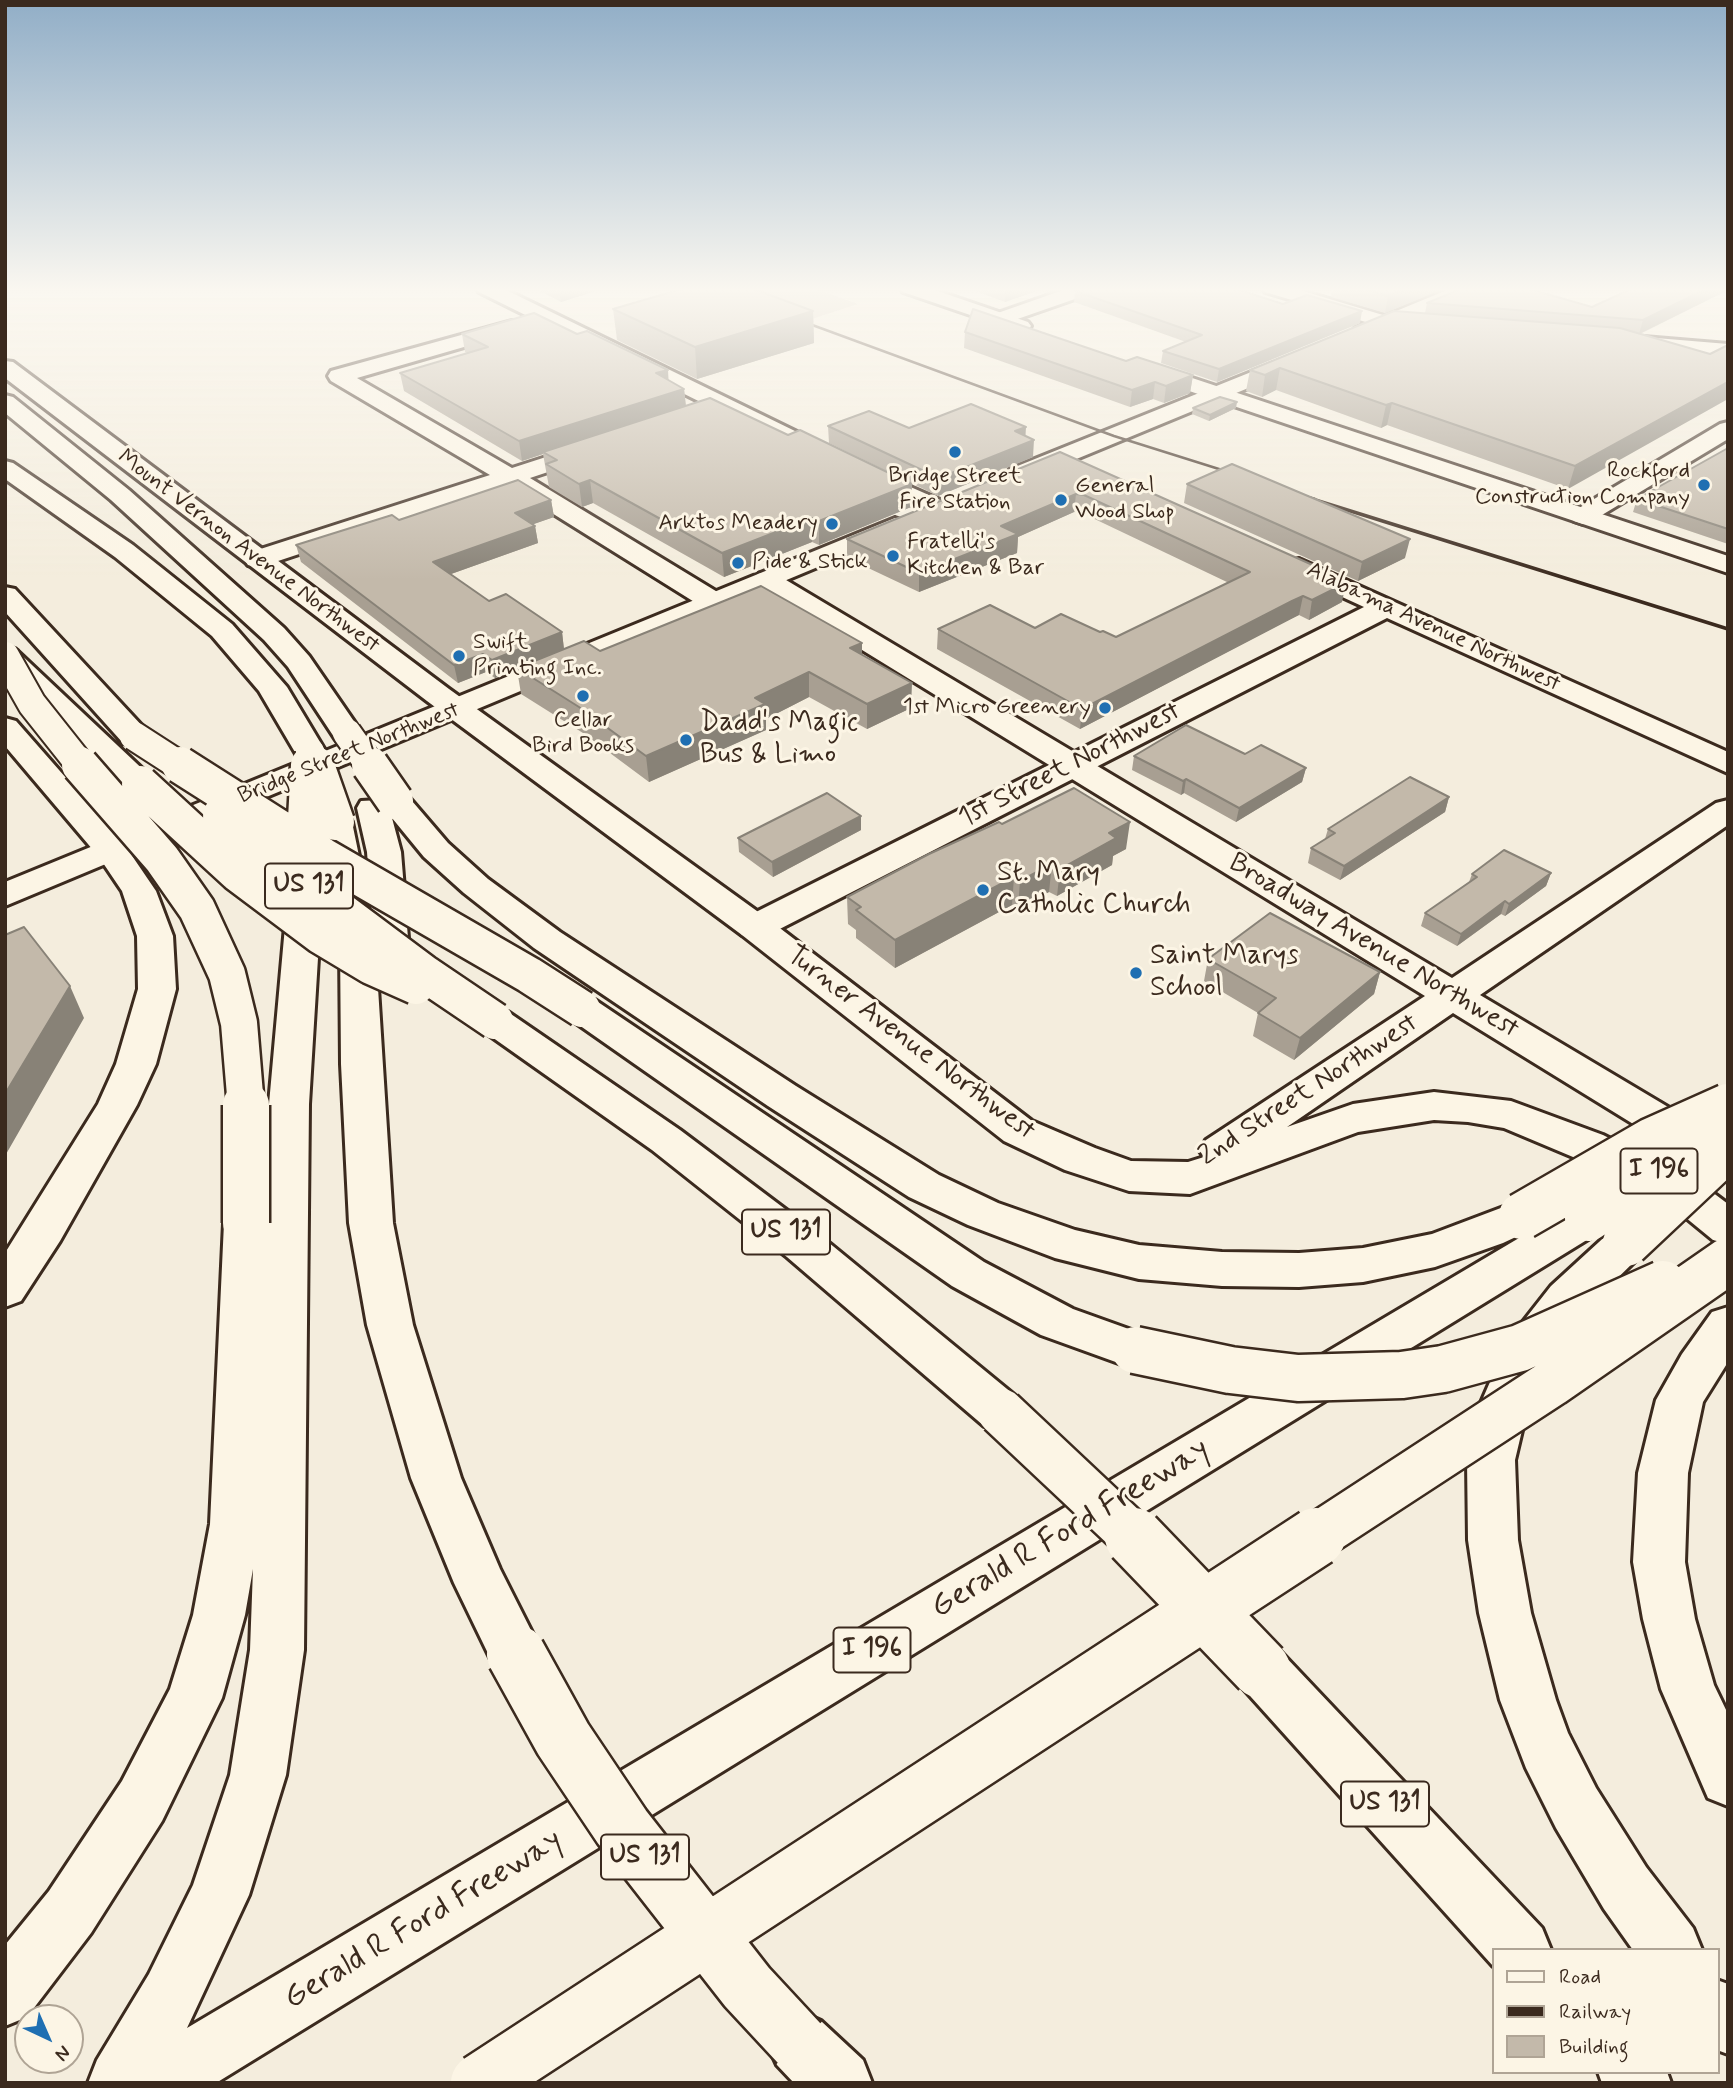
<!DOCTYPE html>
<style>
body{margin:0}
#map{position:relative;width:1733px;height:2088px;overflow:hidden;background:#f4eddd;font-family:Mynerve,sans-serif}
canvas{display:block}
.frame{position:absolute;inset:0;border:7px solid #3b2a1e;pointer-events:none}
.legend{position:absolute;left:1492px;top:1948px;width:228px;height:126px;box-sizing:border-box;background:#fcf5e5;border:2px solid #afa495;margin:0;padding:9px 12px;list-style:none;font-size:21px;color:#3b2a1e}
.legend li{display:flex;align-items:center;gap:14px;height:35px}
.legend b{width:35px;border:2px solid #afa495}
.north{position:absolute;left:14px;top:2004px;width:70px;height:70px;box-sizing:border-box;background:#fcf5e5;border:2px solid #afa495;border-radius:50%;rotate:136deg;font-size:19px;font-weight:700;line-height:28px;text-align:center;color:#3b2a1e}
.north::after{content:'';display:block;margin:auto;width:24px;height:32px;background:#1f6fb2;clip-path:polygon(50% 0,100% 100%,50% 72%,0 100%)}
</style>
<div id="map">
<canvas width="1733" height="2088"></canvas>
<div class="frame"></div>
<ul class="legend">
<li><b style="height:9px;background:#fcf5e5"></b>Road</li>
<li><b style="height:9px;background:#3b2a1e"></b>Railway</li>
<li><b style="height:19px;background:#c3b9aa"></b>Building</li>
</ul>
<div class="north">N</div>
</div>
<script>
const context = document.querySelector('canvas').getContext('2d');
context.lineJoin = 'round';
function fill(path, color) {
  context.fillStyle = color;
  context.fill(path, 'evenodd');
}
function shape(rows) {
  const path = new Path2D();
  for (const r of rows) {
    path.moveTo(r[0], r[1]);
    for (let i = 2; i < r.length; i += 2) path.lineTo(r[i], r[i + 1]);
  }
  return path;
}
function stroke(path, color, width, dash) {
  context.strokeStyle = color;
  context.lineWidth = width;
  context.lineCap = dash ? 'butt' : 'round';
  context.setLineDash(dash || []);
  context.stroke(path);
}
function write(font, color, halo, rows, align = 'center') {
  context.font = font + ' Mynerve,sans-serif';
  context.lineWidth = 6;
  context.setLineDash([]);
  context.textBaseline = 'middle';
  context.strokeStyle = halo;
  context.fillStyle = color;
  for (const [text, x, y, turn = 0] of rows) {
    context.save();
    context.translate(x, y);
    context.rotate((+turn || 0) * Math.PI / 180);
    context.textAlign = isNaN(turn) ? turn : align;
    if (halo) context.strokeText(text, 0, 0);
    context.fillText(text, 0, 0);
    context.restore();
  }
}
const green = shape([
 [751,288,813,288,858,304,812,319,739,292]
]);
const minor = shape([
 [1069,288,1098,288,1095,292,1006,323,999,325,992,323,989,319,992,315,1069,288],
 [1262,288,1293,288,1393,318,1396,322,1393,326,1379,326,1265,292,1262,288],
 [512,321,519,323,522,327,519,331,357,378,512,468,586,444,602,444,606,449,602,454,530,478,724,596,728,602,724,608,714,610,704,608,507,485,266,565,257,567,248,565,244,559,248,553,490,475,331,381,328,376,331,371,512,321],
 [1728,422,1728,439,1592,521,1583,524,1574,521,1570,516,1574,511,1720,424,1728,422],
 [1299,559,1728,752,1728,773,1387,618,768,935,755,938,742,935,737,927,742,919,1364,607,1290,573,1286,567,1290,561,1299,559]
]);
const tertiary = shape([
 [476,288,502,288,797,432,801,437,797,442,789,444,781,442,479,292,476,288],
 [900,288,929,288,1028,322,1031,326,1028,330,1014,330,903,292,900,288],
 [5,361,13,362,449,689,768,919,1032,1121,1095,1148,1131,1161,1188,1162,1204,1157,1200,1151,1206,1140,1425,996,758,586,754,580,758,574,767,572,776,574,1452,978,1716,803,1728,800,1728,825,1480,995,1710,1132,1716,1143,1710,1154,1696,1158,1682,1154,1453,1013,1287,1127,1353,1104,1434,1092,1511,1101,1603,1135,1704,1186,1728,1204,1728,1244,1713,1240,1674,1208,1573,1157,1504,1128,1468,1122,1434,1120,1358,1132,1190,1194,1129,1191,1065,1170,1004,1141,742,935,427,701,5,378,5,361],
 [1141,361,1728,556,1728,573,1133,372,1130,367,1133,362,1141,361],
 [865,467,947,503,951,508,947,513,938,516,929,513,856,479,853,474,856,469,865,467],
 [5,718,16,721,124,844,156,891,173,936,176,989,156,1064,137,1105,60,1241,21,1301,5,1307,5,1253,98,1104,116,1064,138,989,137,936,122,891,99,857,5,746,5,718]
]);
const secondary = shape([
 [1452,288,1479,288,1476,292,1369,336,1362,338,1355,336,1352,332,1355,328,1452,288],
 [1632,336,1728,344,1728,356,1625,346,1622,342,1625,338,1632,336],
 [1296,354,1304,355,1307,360,1304,365,1028,479,1019,481,1010,479,1007,474,1010,469,1296,354],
 [895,518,904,521,908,526,904,531,5,906,5,882,895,518]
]);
const motorway = shape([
 [5,395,13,397,129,490,284,628,309,656,362,733,358,740,347,742,336,740,288,667,264,640,111,500,5,413,5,395],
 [5,461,13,463,133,545,232,624,287,687,326,752,321,759,310,761,299,759,259,691,212,636,115,557,5,479,5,461],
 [5,587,15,589,145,729,149,736,145,743,134,745,123,743,5,612,5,587],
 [5,646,15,649,151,777,156,784,151,791,140,794,129,791,5,671,5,646],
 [395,791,406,794,448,843,488,879,560,932,796,1086,939,1175,998,1203,1075,1230,1139,1245,1222,1252,1299,1253,1363,1248,1432,1234,1522,1200,1537,1205,1543,1216,1537,1227,1503,1243,1435,1267,1363,1282,1299,1287,1222,1286,1139,1279,1055,1258,968,1225,909,1197,768,1106,534,948,464,893,424,857,392,818,401,852,408,938,399,977,394,985,378,988,393,1223,413,1325,461,1478,500,1569,543,1654,535,1672,516,1680,497,1672,454,1583,411,1478,367,1325,349,1223,341,1064,340,942,332,881,320,822,324,815,336,812,348,815,352,822,372,919,367,852,357,808,361,801,380,800,384,794,395,791],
 [305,882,317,885,322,893,309,1104,304,1650,286,1775,249,1895,187,2028,1573,1206,1588,1202,1603,1206,1609,1218,1603,1230,216,2083,88,2083,97,2060,149,1974,193,1885,230,1775,250,1650,253,1569,245,1615,222,1698,162,1821,91,1933,27,2017,5,2026,5,1945,49,1891,122,1781,170,1689,193,1615,210,1524,224,1223,231,1211,246,1207,261,1211,265,1218,269,1104,288,893,293,885,305,882],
 [582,996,595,1000,984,1262,1073,1309,1151,1337,1158,1350,1151,1363,1135,1369,1041,1335,952,1286,569,1018,563,1009,569,1000,582,996],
 [495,1008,508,1012,680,1130,817,1233,1018,1398,1025,1412,1018,1426,1001,1432,984,1426,787,1257,652,1150,482,1030,476,1021,482,1012,495,1008],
 [1626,1226,1641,1231,1648,1243,1641,1255,1583,1312,1550,1354,1540,1371,1528,1405,1515,1460,1518,1540,1531,1613,1556,1700,1568,1733,1596,1788,1646,1867,1693,1928,1702,1950,1633,1950,1604,1909,1556,1828,1526,1768,1500,1700,1479,1613,1468,1540,1467,1460,1480,1405,1503,1352,1518,1328,1551,1286,1611,1231,1626,1226],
 [1728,1307,1728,1362,1703,1402,1688,1473,1685,1562,1695,1619,1714,1685,1728,1714,1728,1806,1708,1798,1661,1689,1643,1619,1633,1562,1638,1473,1656,1400,1682,1354,1712,1312,1728,1307],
 [1261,1643,1280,1651,1542,1928,1551,1950,1493,1950,1493,1966,1242,1687,1234,1669,1242,1651,1261,1643],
 [1717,1980,1728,1984,1728,2054,1717,2050,1717,1980],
 [799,2011,821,2021,863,2060,872,2083,794,2083,777,2065,767,2043,777,2021,799,2011],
 [1598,2072,1667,2072,1671,2083,1602,2083,1598,2072]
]);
const railFar1 = shape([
 [796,319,1114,436,1238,475],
 [1298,494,1315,499]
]);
const rail = shape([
 [1309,498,1728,629]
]);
const motorwayBridgeFar3 = shape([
 [5,656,32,704,82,767],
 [347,733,371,767],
 [134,736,182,767],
 [315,763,316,767],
 [309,767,310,752]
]);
const motorwayBridgeFar2 = shape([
 [80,765,162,859,197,909,227,974,239,1023,246,1107],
 [180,765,323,856,529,975,582,1009],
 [316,765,336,822],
 [370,765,395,801],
 [140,784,237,873,321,936,371,966,416,986],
 [221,815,329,902,424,973,495,1021],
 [305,837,309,765]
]);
const motorwayBridgeFar1 = shape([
 [246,1105,246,1223],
 [1522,1216,1652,1141,1728,1107],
 [1588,1218,1715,1131],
 [1626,1243,1728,1147],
 [1135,1350,1230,1370,1298,1378,1402,1375,1443,1369,1520,1348,1663,1284],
 [1001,1412,1136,1539],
 [1313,1539,1552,1383,1728,1261]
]);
const motorwayBridge = shape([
 [1134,1537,1261,1669],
 [516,1654,563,1739,622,1827,747,1987,799,2043],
 [480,2083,1316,1537]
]);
const wall = shape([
 [534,288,605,288,561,302],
 [967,288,1061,288,1047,293,1039,290,1005,302],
 [1332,288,1445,288,1385,313,1331,297],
 [1728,288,1728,290,1640,334,1568,489,1387,425,1381,428,1276,390,1262,397,1246,391,1250,370,1425,313,1427,303,1592,307],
 [1075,291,1283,304,1360,323,1217,382,1161,363,1163,351,1186,342,1074,302],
 [613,309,813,311,814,343,697,379,617,340],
 [965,332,1126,361,1193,375,1190,393,1164,403,1153,399,1130,407,964,348],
 [462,334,668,380,684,389,686,406,788,435,912,484,911,507,819,545,812,542,724,577,593,503,582,507,549,487,543,454,522,461,404,391,400,373,467,353,465,352],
 [1193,408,1236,408,1209,421,1192,414],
 [828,426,909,428,1025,436,1033,457,938,496,829,443],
 [1728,448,1728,544,1633,512,1637,499],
 [1060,452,1334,578,1342,602,1309,620,1299,615,1288,620,1080,729,937,649,938,629,1035,628,1100,632,1116,637,1229,583,1082,513,1074,512,1018,537,1017,553,919,592,847,558,847,539],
 [1187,484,1405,558,1358,581,1184,503],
 [551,500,554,517,533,524,535,526,538,543,451,574,489,601,562,632,564,649,600,651,862,654,911,708,867,729,809,697,766,719,766,730,649,782,583,733,521,694,517,669,495,678,486,672,458,683,301,562,296,545,399,520],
 [1245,754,1306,768,1302,782,1236,822,1184,793,1181,795,1132,770,1134,756],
 [1449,797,1445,812,1340,880,1308,863,1311,848,1325,839,1328,829],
 [1002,824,1126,849,1113,856,1112,865,1057,896,1049,892,1018,908,1012,905,895,968,856,938,856,930,848,924,847,897],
 [861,830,773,877,739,852,738,838],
 [1551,873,1546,886,1505,916,1501,914,1457,946,1421,926,1425,913,1469,882,1472,874],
 [1208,959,1380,972,1374,994,1294,1060,1253,1036,1258,1013,1204,981]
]);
const shadedWall = shape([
 [559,288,605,288,561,302],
 [1012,288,1039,288,1039,290,1005,302,1005,290],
 [1047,288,1061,288,1047,293],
 [1407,288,1445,288,1385,313,1388,296],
 [1708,288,1728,288,1728,290,1639,334,1643,320],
 [813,311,814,343,697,379,695,347],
 [1362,311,1360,323,1217,382,1219,369],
 [1280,368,1276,390,1262,397,1265,375],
 [668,370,669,388,656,373],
 [1193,375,1190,393,1164,403,1166,386],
 [1155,382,1153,399,1130,407,1132,390],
 [1728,382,1728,399,1568,489,1575,466],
 [684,389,686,408,543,452,543,454,522,461,519,441],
 [1237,402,1236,408,1209,421,1210,415],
 [1392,403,1387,425,1381,428,1386,405],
 [1026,427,1025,444,1034,440,1033,457,938,496,939,478,1015,431],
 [590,480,593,503,582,507,579,484],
 [912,484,911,507,819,545,819,521],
 [1076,494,1074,512,1018,537,1017,553,919,592,919,573,1001,526],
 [551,500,554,517,517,530,515,513],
 [812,518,812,542,724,577,722,553],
 [535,526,538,543,437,579,433,562],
 [1410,539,1405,558,1358,581,1362,562],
 [1335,575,1332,591,1346,583,1342,602,1309,620,1312,600,1331,577],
 [1303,596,1299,615,1080,729,1082,709],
 [562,632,564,650,495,678,492,660],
 [862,643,862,668,850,648],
 [483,654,486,672,458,683,454,665],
 [809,672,809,697,766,719,766,730,649,782,646,756,755,698],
 [912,683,911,708,867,729,867,704],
 [1306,768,1302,782,1236,822,1239,808],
 [1186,779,1184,793,1181,795,1183,781],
 [1449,797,1445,812,1340,880,1344,866],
 [861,816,861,830,773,877,772,862],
 [1130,822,1126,849,1113,856,1112,865,1057,896,1060,869,1109,833],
 [1052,864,1049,892,1018,908,1020,881],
 [1551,873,1546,886,1505,916,1509,904],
 [1014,877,1012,905,895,968,895,940],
 [1505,901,1501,914,1457,946,1461,934],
 [1380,972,1374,994,1294,1060,1300,1038],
 [70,986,84,1018,5,1156,5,1094]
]);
const building = shape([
 [685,288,751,288,813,311,695,347,613,309,685,288],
 [1082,288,1233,288,1283,304,1307,295,1362,311,1219,369,1163,351,1202,335,1075,291,1082,288],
 [1362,288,1407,288,1388,296,1362,288],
 [1463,288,1526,288,1592,307,1633,288,1708,288,1643,320,1427,303,1463,288],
 [973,309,1126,361,1137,357,1193,375,1166,386,1155,382,1132,390,965,332,973,309],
 [1394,311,1620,328,1710,354,1728,345,1728,382,1575,466,1392,403,1386,405,1280,368,1265,375,1250,370,1394,311],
 [534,313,577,334,587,331,668,370,656,373,684,389,519,441,400,373,488,347,462,334,534,313],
 [1220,397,1237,402,1210,415,1193,408,1220,397],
 [710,398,788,435,800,430,912,484,819,521,812,518,722,553,590,480,579,484,546,464,557,460,543,452,710,398],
 [971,404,1026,427,1015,431,1034,440,939,478,828,426,869,411,909,428,971,404],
 [1728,448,1728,529,1637,499,1728,448],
 [1060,452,1335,575,1331,577,1346,583,1312,600,1303,596,1292,601,1082,709,938,629,990,605,1035,628,1061,614,1100,632,1103,631,1116,637,1250,572,1084,495,1076,494,1001,526,1018,534,919,573,847,539,1060,452],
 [1232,464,1410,539,1362,562,1187,484,1232,464],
 [518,480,551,500,515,513,535,526,433,562,489,601,506,594,562,632,492,660,483,654,454,665,296,545,392,515,399,520,518,480],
 [761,586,862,643,850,648,912,683,867,704,809,672,755,698,765,704,646,756,579,707,517,668,584,641,600,651,761,586],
 [1186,725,1245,754,1261,745,1306,768,1239,808,1186,779,1183,781,1134,756,1186,725],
 [1410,777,1449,797,1344,866,1311,848,1335,833,1328,829,1410,777],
 [1074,788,1130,822,1109,833,1116,838,1060,869,1052,864,1020,881,1014,877,895,940,856,910,861,907,847,897,929,854,999,822,1002,824,1074,788],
 [827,793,861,816,772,862,738,838,827,793],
 [1504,850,1551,873,1509,904,1505,901,1461,934,1425,913,1477,877,1472,874,1504,850],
 [1270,913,1380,972,1300,1038,1258,1013,1276,998,1208,959,1270,913],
 [24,927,70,986,5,1094,5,935,24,927]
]);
const markers = [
 [955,452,7,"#1f6fb2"],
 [1704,485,7,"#1f6fb2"],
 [1061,500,7,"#1f6fb2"],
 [832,524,7,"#1f6fb2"],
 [893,556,7,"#1f6fb2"],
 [738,563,7,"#1f6fb2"],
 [459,656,7,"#1f6fb2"],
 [583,696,7,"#1f6fb2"],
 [1105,708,7,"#1f6fb2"],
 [686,740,7,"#1f6fb2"],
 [983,890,7,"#1f6fb2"],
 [1136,973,7,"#1f6fb2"]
];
const farPoinames = [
 ["Rockford",1690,472,"right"],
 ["Construction Company",1690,498,"right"],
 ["Bridge Street",955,477,"center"],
 ["Fire Station",955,503,"center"],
 ["General",1075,487],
 ["Wood Shop",1075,513],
 ["Arktos Meadery",818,524,"right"],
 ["Fratelli's",907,543],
 ["Kitchen & Bar",907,569],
 ["Pide & Stick",752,563],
 ["Swift",473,643],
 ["Printing Inc.",473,669],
 ["1st Micro Greenery",1091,708,"right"],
 ["Cellar",583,721,"center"],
 ["Bird Books",583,747,"center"]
];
const farStreetnames = [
 ["Mount Vernon Avenue Northwest",248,552,37],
 ["Alabama Avenue Northwest",1433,628,25],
 ["Bridge Street Northwest",349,754,-22]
];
const shields = [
 [309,886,88],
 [1659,1171,77],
 [786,1232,88],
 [872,1650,77],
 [1385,1804,88],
 [645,1857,88]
];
const shieldNames = [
 ["US 131",309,886],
 ["I 196",1659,1171],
 ["US 131",786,1232],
 ["I 196",872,1650],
 ["US 131",1385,1804],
 ["US 131",645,1857]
];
const poiNames = [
 ["Dadd's Magic",700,724],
 ["Bus & Limo",700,756],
 ["St. Mary",997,874],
 ["Catholic Church",997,906],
 ["Saint Marys",1150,957],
 ["School",1150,989]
];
const streetNames = [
 ["1st Street Northwest",1070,766,-27],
 ["Broadway Avenue Northwest",1373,947,31],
 ["Turner Avenue Northwest",910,1044,37],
 ["2nd Street Northwest",1309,1091,-33]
];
const nearStreetnames = [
 ["Gerald R Ford Freeway",1071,1530,-31],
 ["Gerald R Ford Freeway",424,1921,-31]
];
fill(green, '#d6cdbd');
stroke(minor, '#3b2a1e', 6);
stroke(tertiary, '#3b2a1e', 6);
stroke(secondary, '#3b2a1e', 6);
stroke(motorway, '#3b2a1e', 6);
fill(minor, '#fcf5e5');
fill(tertiary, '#fcf5e5');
fill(secondary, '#fcf5e5');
fill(motorway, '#fcf5e5');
stroke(railFar1, '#3b2a1e', 2.5);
stroke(rail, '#3b2a1e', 3.5);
stroke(motorwayBridgeFar3, '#3b2a1e', 32, []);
stroke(motorwayBridgeFar2, '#3b2a1e', 41, []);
stroke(motorwayBridgeFar1, '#3b2a1e', 51, []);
stroke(motorwayBridge, '#3b2a1e', 63, []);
stroke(motorwayBridgeFar3, '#fcf5e5', 28);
stroke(motorwayBridgeFar2, '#fcf5e5', 36);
stroke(motorwayBridgeFar1, '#fcf5e5', 46);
stroke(motorwayBridge, '#fcf5e5', 58);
fill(wall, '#a89f92');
fill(shadedWall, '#888277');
fill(building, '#c3b9aa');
stroke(building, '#888277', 2);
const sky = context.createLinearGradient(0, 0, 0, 580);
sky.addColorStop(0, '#91aec7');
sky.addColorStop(0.5, '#faf7f0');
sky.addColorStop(1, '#faf7f000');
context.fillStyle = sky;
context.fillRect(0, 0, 1733, 580);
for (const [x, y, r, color] of markers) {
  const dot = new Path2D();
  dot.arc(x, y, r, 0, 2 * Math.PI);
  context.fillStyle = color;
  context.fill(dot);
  stroke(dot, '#fcf5e5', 2.5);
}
write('23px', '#3b2a1e', '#fcf5e5', farPoinames, 'left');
write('23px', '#3b2a1e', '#fcf5e5', farStreetnames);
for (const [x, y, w] of shields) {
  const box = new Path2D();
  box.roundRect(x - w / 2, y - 22.5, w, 45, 5);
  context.fillStyle = '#fcf5e5';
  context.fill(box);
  stroke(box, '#3b2a1e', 2);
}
write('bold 26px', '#3b2a1e', null, shieldNames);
write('28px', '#3b2a1e', '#fcf5e5', poiNames, 'left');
write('28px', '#3b2a1e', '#fcf5e5', streetNames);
write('33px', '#3b2a1e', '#fcf5e5', nearStreetnames);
</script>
